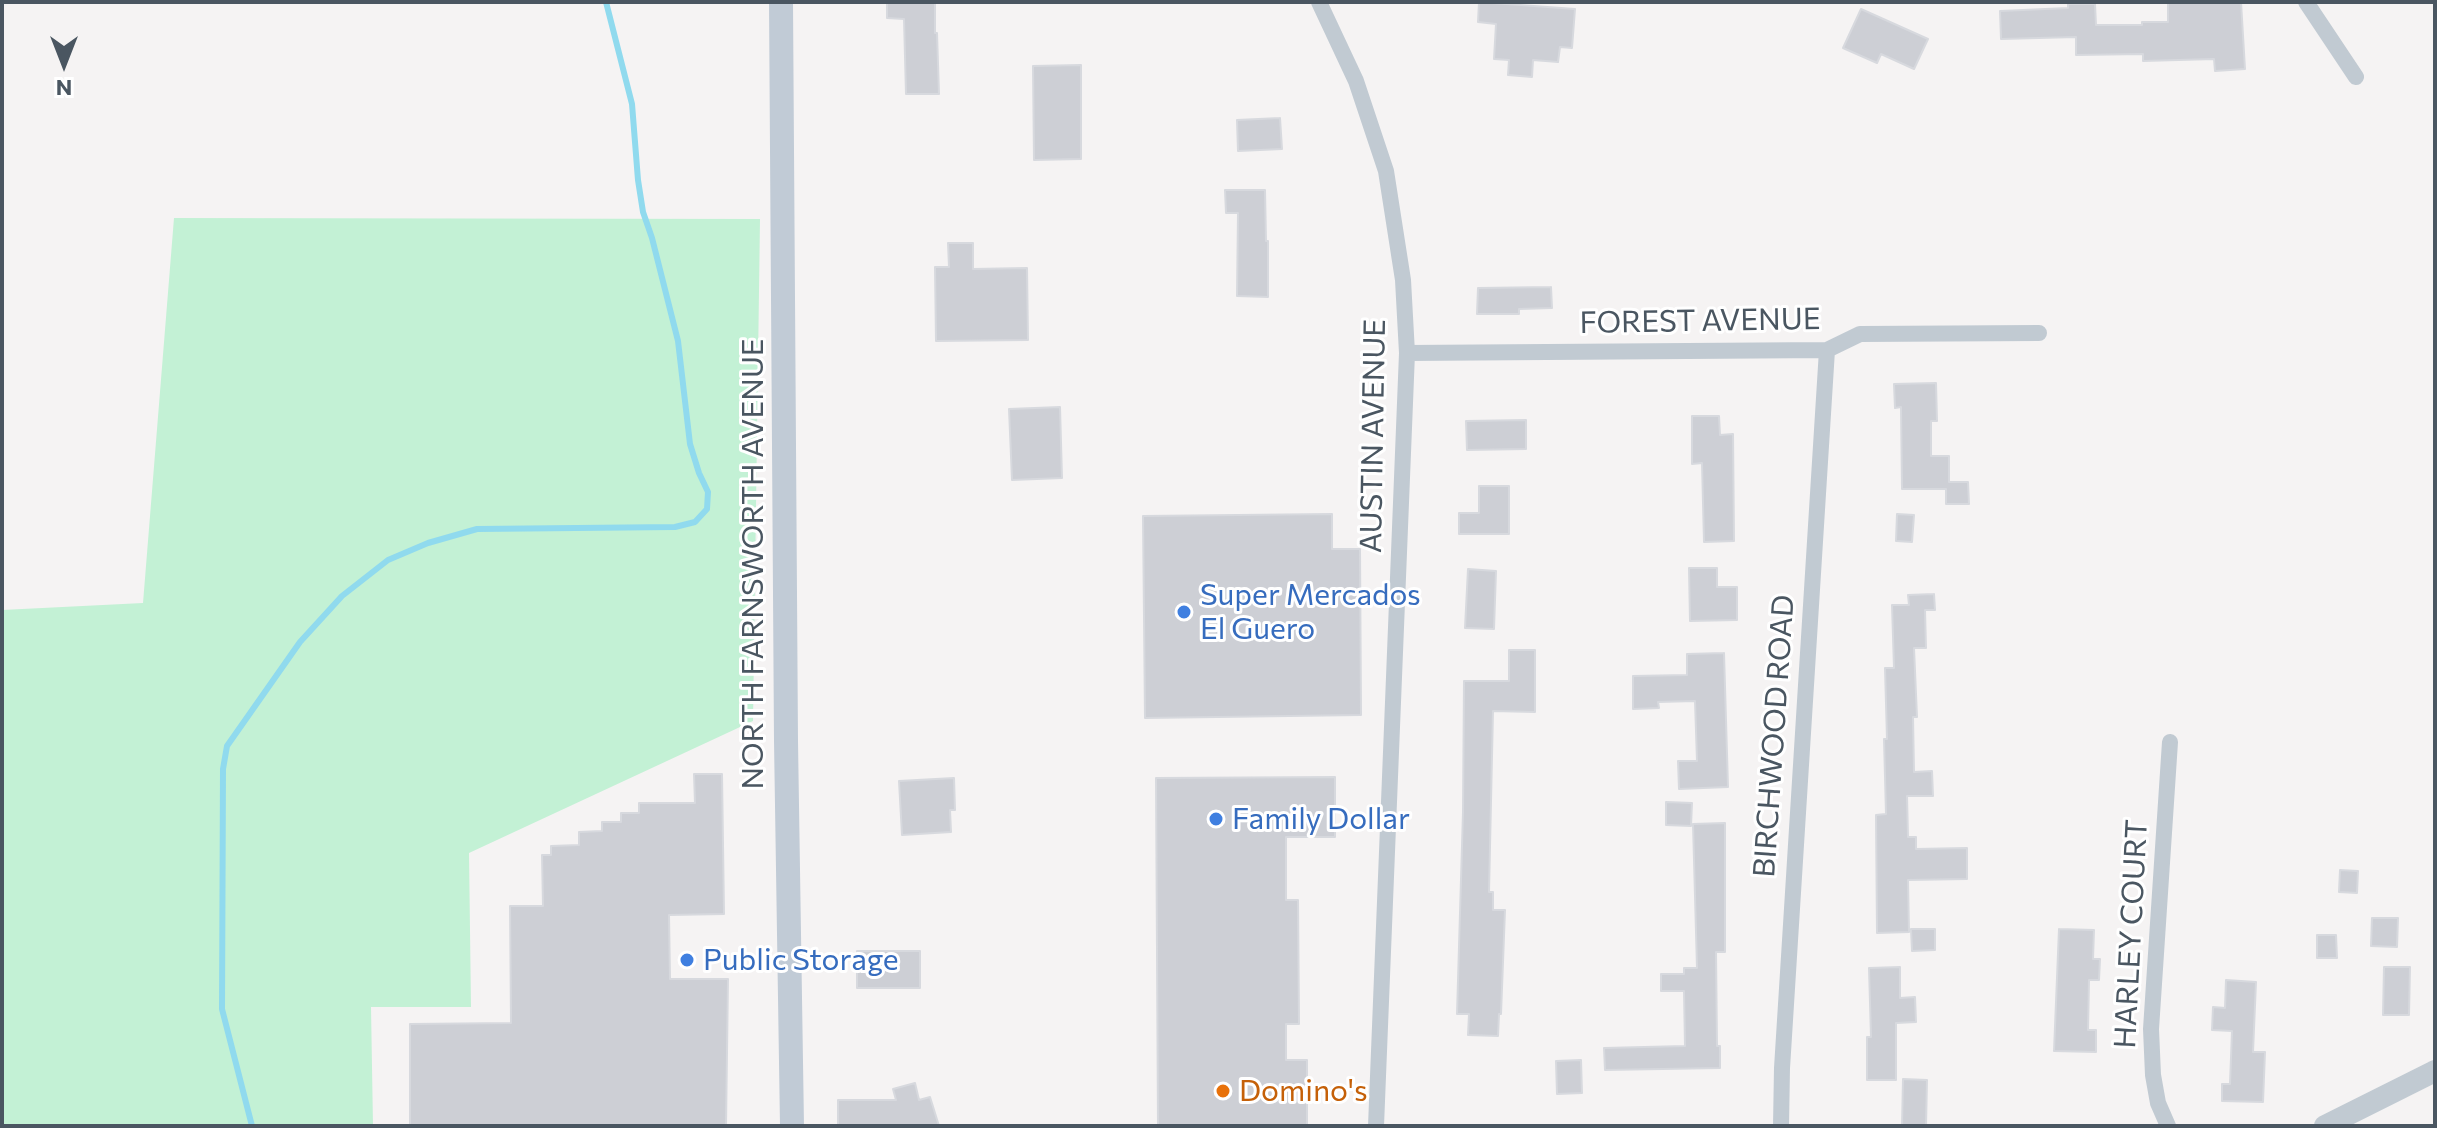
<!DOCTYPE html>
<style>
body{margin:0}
#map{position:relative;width:2437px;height:1128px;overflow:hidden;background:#f5f3f3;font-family:Commissioner,sans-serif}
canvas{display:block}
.frame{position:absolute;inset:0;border:4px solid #4a5661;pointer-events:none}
.north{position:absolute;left:24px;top:24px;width:80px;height:80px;-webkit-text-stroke:6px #fff;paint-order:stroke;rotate:180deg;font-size:22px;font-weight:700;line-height:32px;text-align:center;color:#4a5661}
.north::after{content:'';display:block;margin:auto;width:28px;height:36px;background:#4a5661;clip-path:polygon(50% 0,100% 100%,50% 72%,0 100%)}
</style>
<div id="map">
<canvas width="2437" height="1128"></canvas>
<div class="frame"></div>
<div class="north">N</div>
</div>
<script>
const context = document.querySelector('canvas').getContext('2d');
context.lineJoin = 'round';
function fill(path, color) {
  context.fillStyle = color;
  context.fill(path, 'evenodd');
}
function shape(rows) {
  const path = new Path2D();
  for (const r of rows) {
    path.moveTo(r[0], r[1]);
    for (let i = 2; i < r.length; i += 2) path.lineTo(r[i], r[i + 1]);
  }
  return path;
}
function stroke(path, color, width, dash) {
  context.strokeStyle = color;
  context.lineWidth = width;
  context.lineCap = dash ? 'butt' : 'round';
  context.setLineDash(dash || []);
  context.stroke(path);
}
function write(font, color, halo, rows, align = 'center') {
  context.font = font + ' Commissioner,sans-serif';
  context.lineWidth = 6;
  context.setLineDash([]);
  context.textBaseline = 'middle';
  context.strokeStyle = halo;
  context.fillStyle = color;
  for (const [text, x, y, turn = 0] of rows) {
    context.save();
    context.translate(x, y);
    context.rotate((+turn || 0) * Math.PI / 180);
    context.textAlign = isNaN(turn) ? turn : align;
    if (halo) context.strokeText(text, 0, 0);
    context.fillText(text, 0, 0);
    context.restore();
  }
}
const green = shape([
 [174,218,760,219,753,721,469,853,471,1007,371,1007,373,1126,2,1126,2,610,143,603]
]);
const stream = shape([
 [252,1126,222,1009,223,769,227,746,300,642,342,596,388,560,428,543,477,529,675,527,695,522,707,509,708,492,699,473,690,444,678,341,652,238,643,212,638,180,632,104,606,2]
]);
const building = shape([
 [887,2,935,2,935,33,937,33,939,94,906,94,904,19,887,18,887,2],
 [1479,2,1575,9,1572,48,1560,47,1558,62,1533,60,1532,77,1508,75,1509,60,1494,59,1496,24,1478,22,1479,2],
 [2168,2,2241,2,2245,69,2215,71,2214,59,2143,61,2143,54,2076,55,2076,37,2001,39,2000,11,2068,8,2068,4,2095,4,2096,25,2142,25,2142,22,2168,22,2168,2],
 [1861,9,1928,39,1914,69,1881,54,1877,63,1843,48,1861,9],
 [1081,65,1081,159,1034,160,1033,66,1081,65],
 [1280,118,1282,149,1238,151,1237,120,1280,118],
 [1225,190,1265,190,1266,241,1268,241,1268,297,1237,296,1238,213,1226,213,1225,190],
 [948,243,973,243,973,269,1027,268,1028,340,936,341,935,267,949,267,948,243],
 [1551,287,1552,308,1519,309,1519,314,1477,314,1478,288,1551,287],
 [1936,383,1937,421,1931,421,1931,456,1949,456,1949,482,1968,482,1969,504,1946,504,1946,489,1902,489,1901,407,1895,408,1894,384,1936,383],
 [1060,407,1062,478,1012,480,1009,409,1060,407],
 [1692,416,1719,416,1720,435,1733,434,1734,541,1704,542,1702,463,1692,464,1692,416],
 [1526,420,1526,449,1467,450,1466,421,1526,420],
 [1479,486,1509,486,1509,534,1459,534,1459,513,1479,513,1479,486],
 [1332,514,1332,549,1360,549,1361,715,1145,718,1143,516,1332,514],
 [1897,514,1914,515,1912,542,1896,541,1897,514],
 [1689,568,1717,568,1717,587,1737,587,1737,620,1690,621,1689,568],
 [1468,569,1496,571,1494,629,1465,628,1468,569],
 [1934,594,1935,610,1925,610,1926,648,1914,648,1917,717,1913,717,1914,772,1932,771,1933,796,1907,796,1908,837,1916,837,1916,849,1967,848,1967,879,1908,880,1909,932,1877,933,1876,815,1886,814,1884,739,1887,739,1885,668,1894,668,1892,605,1909,605,1908,595,1934,594],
 [1509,650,1535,650,1535,712,1493,711,1489,892,1493,892,1493,910,1505,910,1501,1014,1499,1014,1498,1036,1468,1035,1469,1014,1457,1014,1463,812,1464,681,1509,681,1509,650],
 [1724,653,1728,787,1679,789,1678,761,1697,761,1695,701,1658,702,1659,708,1633,709,1633,676,1687,675,1687,654,1724,653],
 [694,774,722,774,724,914,669,915,670,979,728,979,726,1126,410,1126,410,1024,511,1023,510,906,543,906,542,855,551,855,551,846,579,845,579,832,602,831,602,822,621,822,621,813,639,813,639,803,695,803,694,774],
 [1335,777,1335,837,1286,837,1286,900,1298,900,1299,1024,1286,1024,1286,1060,1307,1060,1307,1125,1158,1126,1156,778,1335,777],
 [954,778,955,810,950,810,951,832,902,835,899,781,954,778],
 [1666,802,1692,803,1691,826,1666,825,1666,802],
 [1725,823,1725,952,1716,952,1717,1046,1720,1046,1720,1068,1605,1070,1604,1048,1685,1046,1684,991,1661,991,1661,974,1684,974,1684,968,1697,968,1693,824,1725,823],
 [2340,870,2358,871,2357,893,2339,892,2340,870],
 [2372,918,2398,918,2397,947,2371,946,2372,918],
 [1911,929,1935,929,1935,950,1912,951,1911,929],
 [2059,929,2094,930,2093,959,2100,959,2099,980,2089,980,2088,1030,2096,1030,2096,1052,2054,1051,2059,929],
 [2317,935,2336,935,2337,958,2317,958,2317,935],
 [857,951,920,951,920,988,857,988,857,951],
 [1900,967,1900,998,1915,997,1916,1022,1896,1023,1896,1080,1867,1080,1867,1037,1871,1037,1869,968,1900,967],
 [2384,967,2410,967,2409,1015,2383,1015,2384,967],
 [2226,980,2256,982,2253,1052,2265,1052,2263,1102,2222,1101,2222,1084,2230,1084,2232,1031,2212,1030,2213,1007,2225,1008,2226,980],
 [1581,1060,1582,1093,1557,1094,1556,1061,1581,1060],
 [1903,1079,1927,1080,1926,1126,1902,1126,1903,1079],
 [915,1083,919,1100,930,1097,939,1126,838,1126,838,1100,896,1100,893,1089,915,1083]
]);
const minor = shape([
 [1319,2,1356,81,1386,171,1403,280,1407,353,1376,1126],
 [2306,2,2356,77],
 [1407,353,1827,350,1860,334,2039,333],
 [1781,1126,1782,1068,1827,350],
 [2168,1126,2158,1103,2153,1075,2151,1029,2170,742]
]);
const tertiary = shape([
 [2325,1126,2435,1071]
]);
const secondary = shape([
 [781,2,786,741,792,1126]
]);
const markers = [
 [1184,612,8,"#3f7fe0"],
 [1216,819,8,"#3f7fe0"],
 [687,960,8,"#3f7fe0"],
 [1223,1091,8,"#e8710a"]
];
const streetNames = [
 ["FOREST AVENUE",1700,321,-1],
 ["AUSTIN AVENUE",1373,436,-89],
 ["NORTH FARNSWORTH AVENUE",753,564,-90],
 ["BIRCHWOOD ROAD",1774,736,-86],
 ["HARLEY COURT",2131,934,-87]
];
const shopNames = [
 ["Super Mercados",1200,595],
 ["El Guero",1200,629],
 ["Family Dollar",1232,819],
 ["Public Storage",703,960]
];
const foodNames = [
 ["Domino's",1239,1091]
];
fill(green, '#c3f1d5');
stroke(stream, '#90daee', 6);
fill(building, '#cdcfd5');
stroke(building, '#d7d9de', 2);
stroke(minor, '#c1cad2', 16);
stroke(tertiary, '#c1cad2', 22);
stroke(secondary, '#c1cbd6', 24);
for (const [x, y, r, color] of markers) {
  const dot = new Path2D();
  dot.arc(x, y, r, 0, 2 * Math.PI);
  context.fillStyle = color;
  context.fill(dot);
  stroke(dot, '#fff', 3);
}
write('30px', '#4a5661', '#fff', streetNames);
write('30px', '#366cbe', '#fff', shopNames, 'left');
write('30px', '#c56008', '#fff', foodNames, 'left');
</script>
